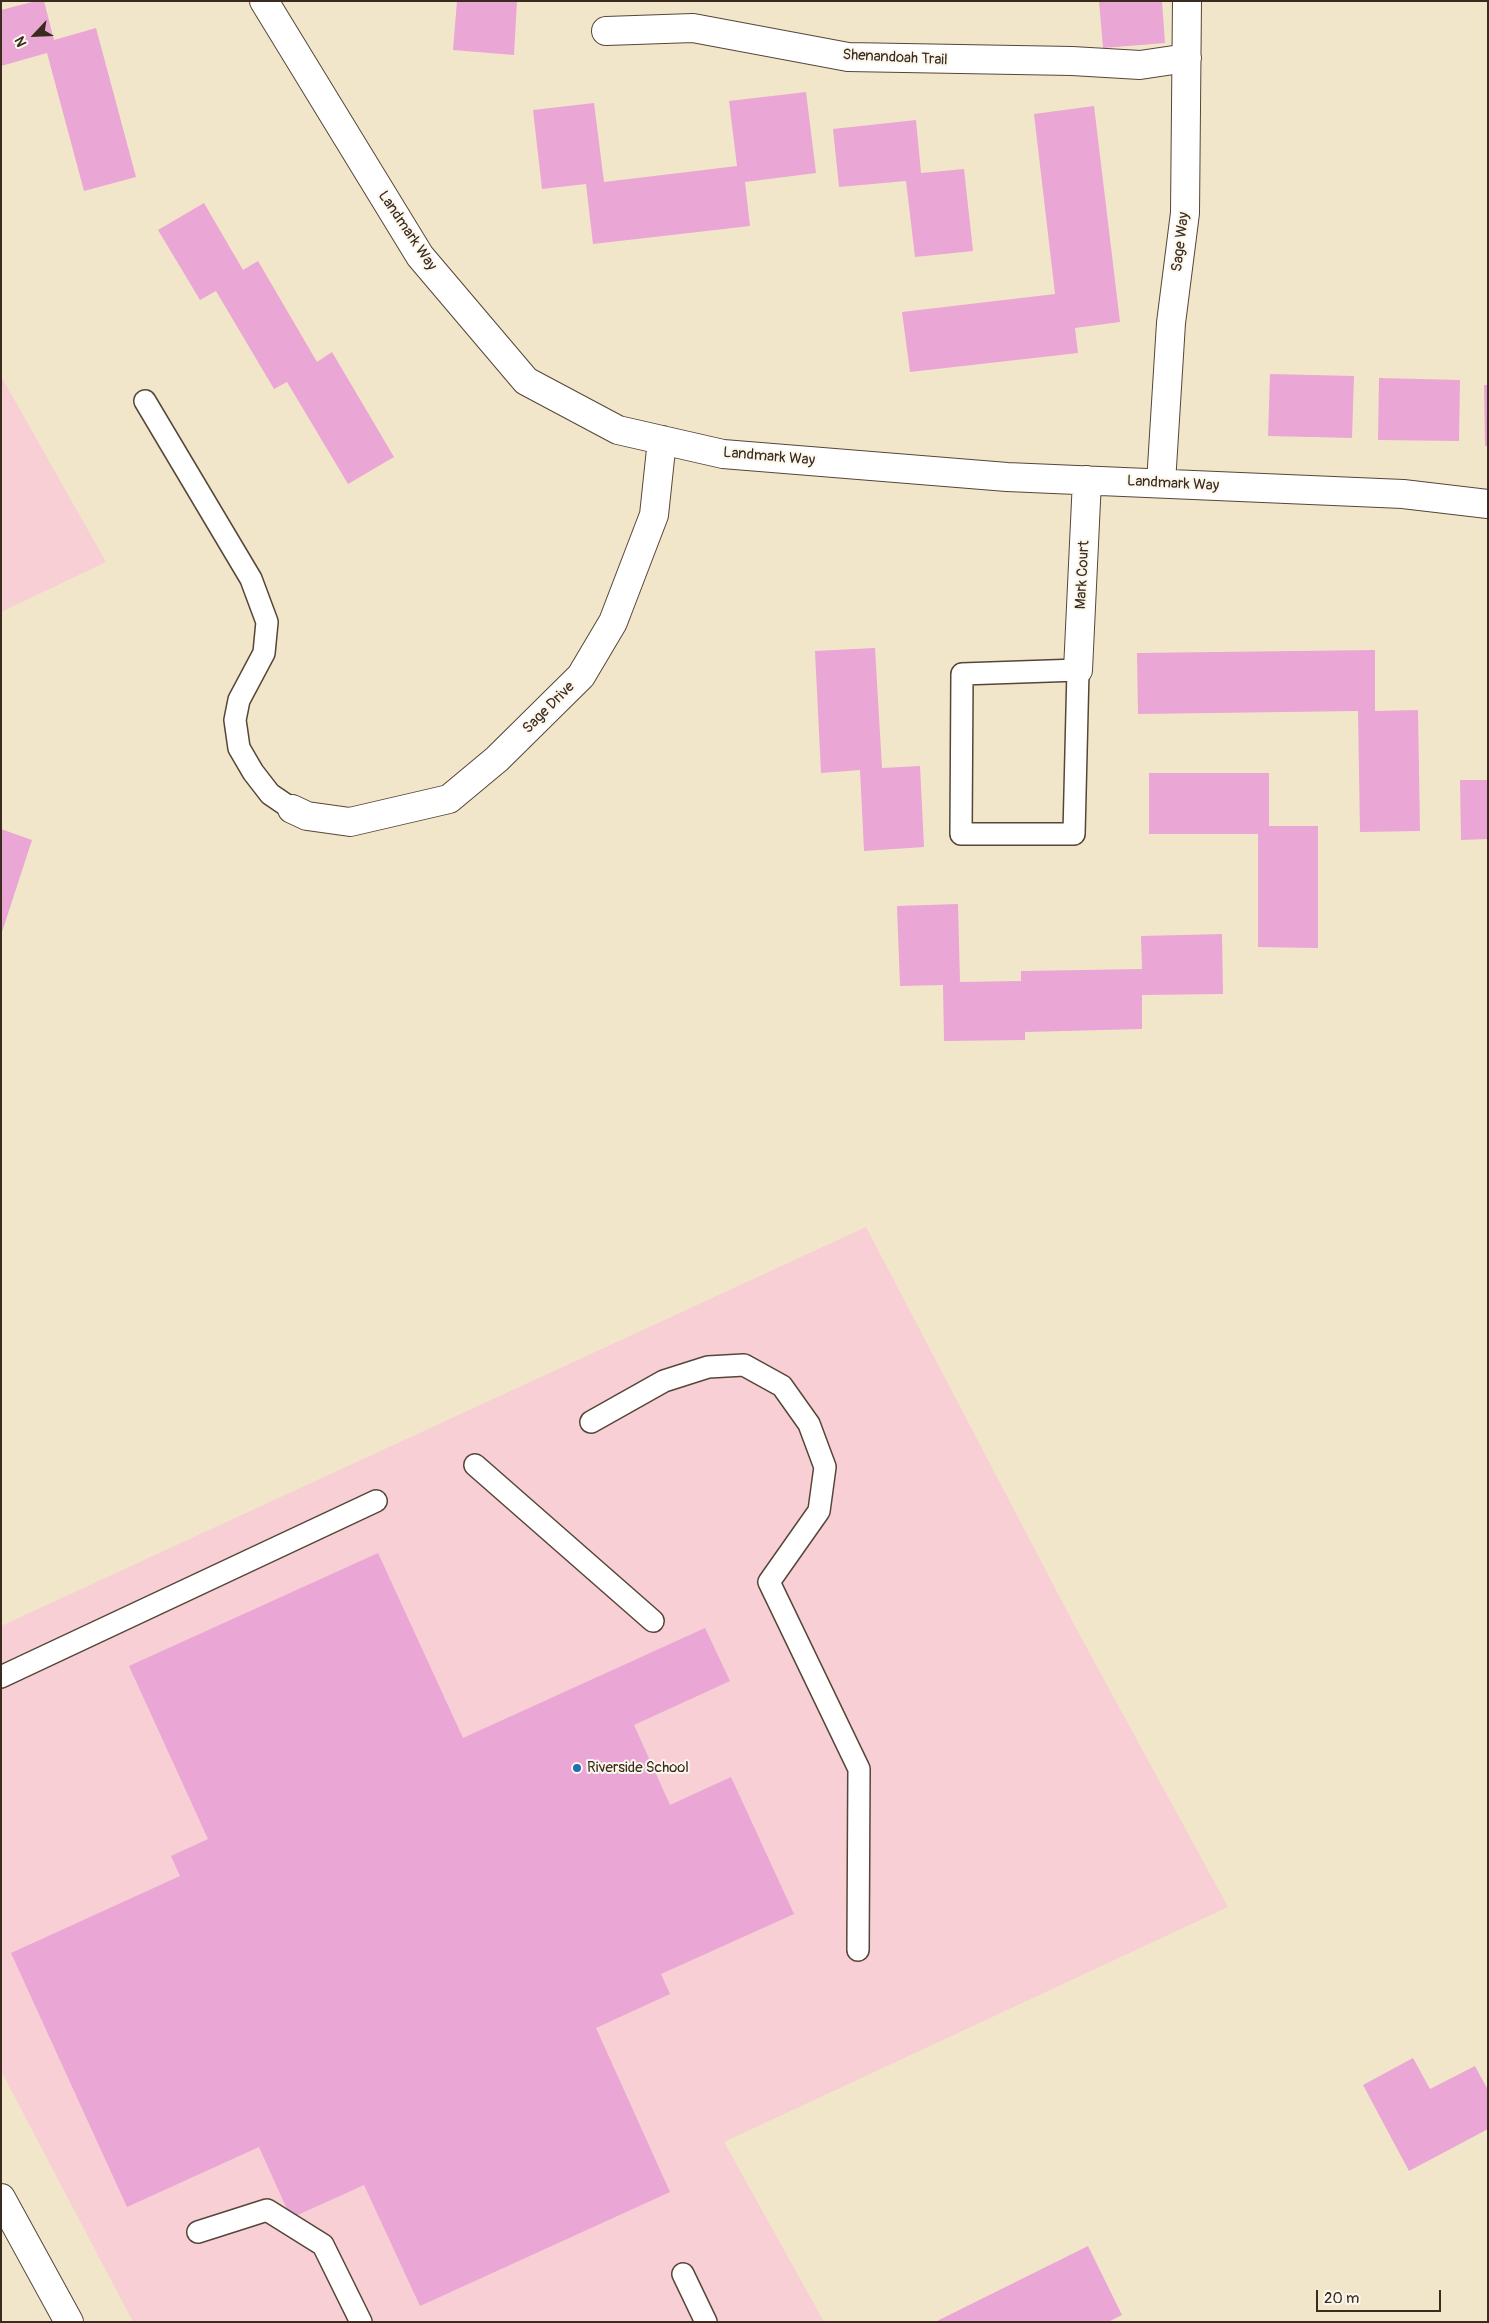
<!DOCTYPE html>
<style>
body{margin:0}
#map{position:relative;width:1489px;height:2323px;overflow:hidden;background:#f2e6ca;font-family:Pangolin,sans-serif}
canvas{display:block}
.frame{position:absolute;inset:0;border:2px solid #3b2a1e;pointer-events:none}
.north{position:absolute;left:10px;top:10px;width:50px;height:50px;-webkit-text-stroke:4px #fbf7ec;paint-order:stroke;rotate:245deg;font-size:14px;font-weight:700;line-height:20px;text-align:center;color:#3b2a1e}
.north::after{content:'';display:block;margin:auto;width:18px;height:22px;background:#3b2a1e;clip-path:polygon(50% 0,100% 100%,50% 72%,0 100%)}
.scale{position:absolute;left:1316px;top:2290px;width:125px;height:22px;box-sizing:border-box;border:2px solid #3b2a1e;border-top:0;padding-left:6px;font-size:15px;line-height:18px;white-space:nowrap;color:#3b2a1e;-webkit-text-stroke:4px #fbf7ec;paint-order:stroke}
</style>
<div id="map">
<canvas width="1489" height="2323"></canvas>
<div class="frame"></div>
<div class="north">N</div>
<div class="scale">20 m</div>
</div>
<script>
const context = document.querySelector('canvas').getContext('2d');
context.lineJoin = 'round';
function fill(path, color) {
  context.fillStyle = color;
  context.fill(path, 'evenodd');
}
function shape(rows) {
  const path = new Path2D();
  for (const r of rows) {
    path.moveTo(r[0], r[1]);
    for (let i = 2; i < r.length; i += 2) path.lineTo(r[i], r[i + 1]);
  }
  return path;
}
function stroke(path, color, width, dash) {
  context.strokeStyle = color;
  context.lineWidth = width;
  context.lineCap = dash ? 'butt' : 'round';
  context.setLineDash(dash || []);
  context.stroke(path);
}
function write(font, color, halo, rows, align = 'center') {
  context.font = font + ' Pangolin,sans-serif';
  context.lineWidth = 4;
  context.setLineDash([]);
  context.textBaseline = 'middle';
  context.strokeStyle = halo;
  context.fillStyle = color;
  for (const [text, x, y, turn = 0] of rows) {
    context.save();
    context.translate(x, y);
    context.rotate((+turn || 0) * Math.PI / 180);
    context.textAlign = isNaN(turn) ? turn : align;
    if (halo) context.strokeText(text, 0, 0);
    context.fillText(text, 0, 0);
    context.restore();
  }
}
const built = shape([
 [1,376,106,562,1,612],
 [866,1227,1077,1630,1228,1907,724,2142,824,2322,133,2322,1,2071,1,1626]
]);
const building = shape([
 [36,1,44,1,54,40,96,28,136,177,84,191,47,53,1,66,1,10],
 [457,1,517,1,514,55,453,50],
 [1099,1,1162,1,1165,43,1103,48],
 [806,92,816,173,745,182,750,226,593,244,586,184,542,189,533,110,594,103,604,182,737,166,729,101],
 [1094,106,1120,322,1075,328,1078,353,910,372,902,312,1055,294,1034,114],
 [916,120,921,173,964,169,973,251,915,257,906,181,839,187,833,129],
 [204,203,243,270,258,261,317,362,332,352,394,457,348,484,287,382,274,389,216,291,200,300,158,230],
 [1270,374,1354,376,1352,438,1268,436],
 [1379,378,1460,380,1459,441,1378,440],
 [1484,385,1488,385,1488,446,1485,446],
 [875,648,882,768,920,766,924,847,864,851,860,770,821,773,815,651],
 [1375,650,1375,711,1418,710,1420,831,1360,832,1358,711,1138,714,1137,653],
 [1149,773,1269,773,1269,826,1318,826,1318,948,1258,947,1258,834,1149,834],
 [1460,780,1488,780,1488,839,1461,840],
 [1,829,32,840,2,932,1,932],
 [958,904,960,982,1021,981,1021,971,1142,969,1141,936,1222,934,1223,994,1142,995,1142,1029,1025,1032,1025,1040,944,1041,943,985,900,986,897,906],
 [378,1553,463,1738,705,1628,730,1681,634,1725,670,1805,731,1777,794,1914,661,1974,670,1994,596,2028,670,2192,420,2306,364,2185,291,2218,259,2147,127,2207,11,1953,180,1876,171,1856,208,1839,129,1666],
 [1413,2058,1430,2089,1475,2066,1488,2090,1488,2129,1409,2171,1363,2085],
 [1088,2246,1122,2315,1108,2322,935,2322]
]);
const service = shape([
 [145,401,251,579,267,622,264,653,239,700,235,720,239,748,253,772,270,794,292,809],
 [1078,670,1074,834,961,834,962,674,1078,670],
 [591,1422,664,1381,708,1367,744,1365,782,1386,809,1424,825,1467,819,1511,769,1582,859,1769,858,1950],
 [475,1465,653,1621],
 [1,1677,376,1501],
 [198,2232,267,2210,323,2245,361,2322],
 [683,2274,706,2322]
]);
const minor = shape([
 [264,1,420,256,526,381,618,430,723,454,1007,477,1403,494,1488,504],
 [606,31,693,28,848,57,1072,61,1140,65,1187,58],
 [1161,483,1171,323,1185,213,1187,1],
 [1078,670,1087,480],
 [292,809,307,816,350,822,449,799,497,759,581,676,613,622,654,515,662,440]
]);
const tertiary = shape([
 [1,2198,69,2322]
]);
const markers = [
 [577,1768,5,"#1f6fb2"]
];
const streetNames = [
 ["Shenandoah Trail",895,58,3],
 ["Landmark Way",407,231,56],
 ["Sage Way",1181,242,-83],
 ["Landmark Way",769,457,5],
 ["Landmark Way",1173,484,3],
 ["Mark Court",1083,575,-87],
 ["Sage Drive",549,708,-45]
];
const poiNames = [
 ["Riverside School",587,1768]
];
fill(built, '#f7cfd5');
fill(building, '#eaa6d5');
stroke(service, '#564638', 24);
stroke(minor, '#564638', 30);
stroke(tertiary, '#564638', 30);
stroke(service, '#fff', 21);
stroke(minor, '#fff', 28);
stroke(tertiary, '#fff', 28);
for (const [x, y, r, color] of markers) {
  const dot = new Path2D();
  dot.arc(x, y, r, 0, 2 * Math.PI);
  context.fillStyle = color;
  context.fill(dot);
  stroke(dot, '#fbf7ec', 2);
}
write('15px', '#3b2a1e', '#fbf7ec', streetNames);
write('15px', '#3b2a1e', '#fbf7ec', poiNames, 'left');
</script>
